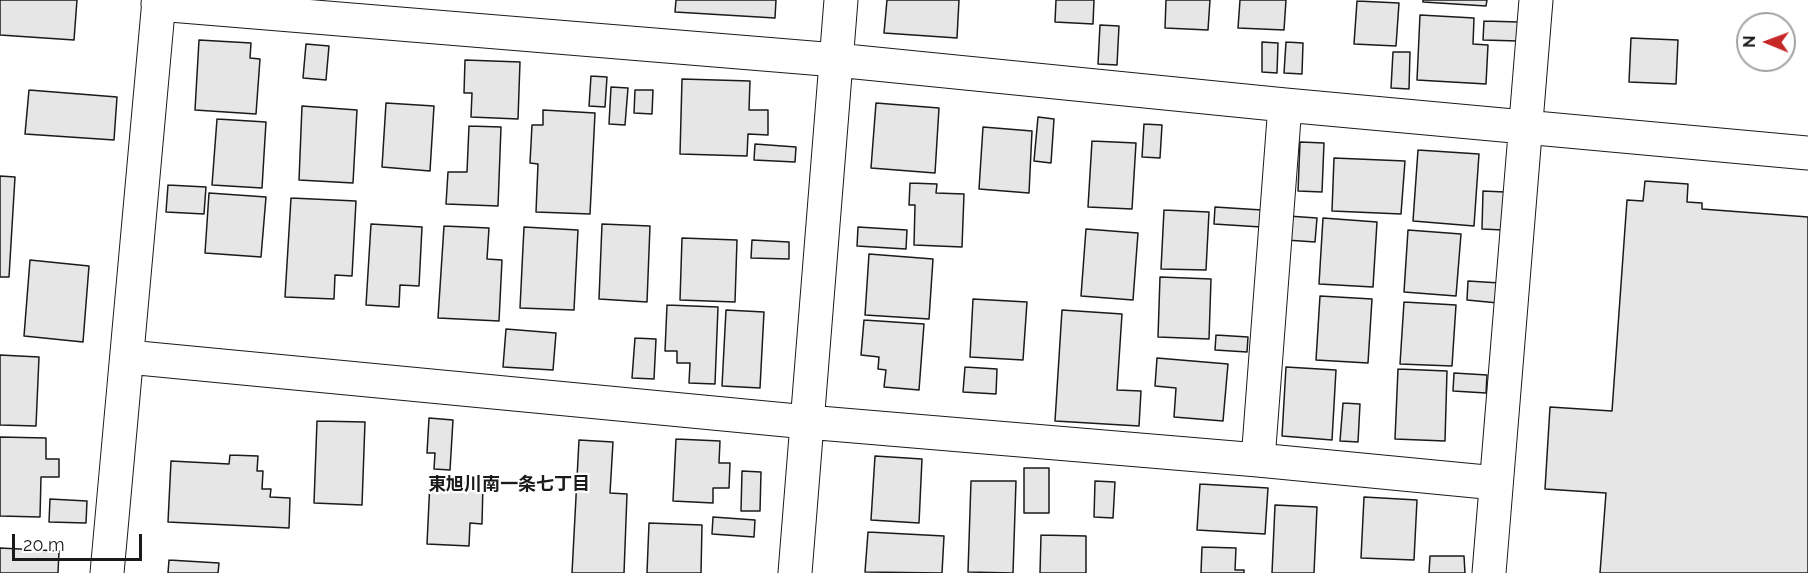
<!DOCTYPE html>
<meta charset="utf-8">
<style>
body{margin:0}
#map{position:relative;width:1808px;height:573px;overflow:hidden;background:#fff;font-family:Raleway,sans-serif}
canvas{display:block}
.north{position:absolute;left:1736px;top:12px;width:60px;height:60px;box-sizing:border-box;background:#fff;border:2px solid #a3a3a3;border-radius:50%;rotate:271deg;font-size:16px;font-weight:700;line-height:24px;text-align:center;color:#1a1a1a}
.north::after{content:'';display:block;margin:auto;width:21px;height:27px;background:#c62828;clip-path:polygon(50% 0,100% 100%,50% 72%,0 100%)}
.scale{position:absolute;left:12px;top:534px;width:130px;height:27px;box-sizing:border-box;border:3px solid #1a1a1a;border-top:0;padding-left:8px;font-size:18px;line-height:21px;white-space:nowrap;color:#1a1a1a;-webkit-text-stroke:4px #fff;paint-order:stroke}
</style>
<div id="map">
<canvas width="1808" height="573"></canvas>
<div class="north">N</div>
<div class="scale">20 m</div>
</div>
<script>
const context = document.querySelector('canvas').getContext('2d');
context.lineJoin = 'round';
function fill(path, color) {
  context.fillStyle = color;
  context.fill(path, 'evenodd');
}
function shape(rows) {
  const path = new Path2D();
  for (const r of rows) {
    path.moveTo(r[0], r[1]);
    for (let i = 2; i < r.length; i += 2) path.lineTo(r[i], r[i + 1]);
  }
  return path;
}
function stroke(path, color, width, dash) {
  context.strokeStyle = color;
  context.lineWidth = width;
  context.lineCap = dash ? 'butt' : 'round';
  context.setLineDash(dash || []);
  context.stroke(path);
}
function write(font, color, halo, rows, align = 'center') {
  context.font = font + ' Raleway,"Noto Sans JP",sans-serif';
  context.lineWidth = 4.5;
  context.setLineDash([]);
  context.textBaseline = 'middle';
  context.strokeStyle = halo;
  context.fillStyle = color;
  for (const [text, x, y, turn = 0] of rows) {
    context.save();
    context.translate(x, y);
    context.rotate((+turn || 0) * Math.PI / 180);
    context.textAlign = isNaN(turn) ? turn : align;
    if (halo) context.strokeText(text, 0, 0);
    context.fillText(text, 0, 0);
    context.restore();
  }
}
const building = shape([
 [0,0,77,0,74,40,0,35,0,0],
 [676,0,776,0,775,18,675,12,676,0],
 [887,0,959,0,957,38,884,33,887,0],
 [1056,0,1094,0,1093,24,1055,22,1056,0],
 [1166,0,1210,0,1208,30,1165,28,1166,0],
 [1240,0,1286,0,1284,30,1238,28,1240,0],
 [1423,0,1487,0,1486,6,1423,2,1423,0],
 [1357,1,1399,3,1396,46,1354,44,1357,1],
 [1420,15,1474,18,1473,44,1488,45,1486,84,1417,80,1420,15],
 [1484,21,1519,22,1518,41,1483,40,1484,21],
 [1100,25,1119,26,1117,65,1098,64,1100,25],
 [1631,38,1678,40,1676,84,1629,82,1631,38],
 [199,40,251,43,250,58,260,59,256,114,195,110,199,40],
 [1262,42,1278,43,1277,73,1262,72,1262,42],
 [1286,42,1303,43,1302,74,1284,73,1286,42],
 [306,44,329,46,326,80,303,78,306,44],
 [1393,52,1410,52,1409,89,1391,88,1393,52],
 [465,60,520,62,518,119,471,117,472,93,464,93,465,60],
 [591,76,607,77,605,107,589,106,591,76],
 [682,79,750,81,749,110,768,110,768,135,748,134,747,156,680,154,682,79],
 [611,87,628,88,625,125,609,124,611,87],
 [29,90,117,97,114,140,25,134,29,90],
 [635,90,653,90,652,114,634,113,635,90],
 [386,103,434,106,430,171,382,167,386,103],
 [876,103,939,108,935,173,871,168,876,103],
 [302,106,357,110,353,183,299,180,302,106],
 [543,110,595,113,590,214,536,212,538,164,530,163,532,125,543,125,543,110],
 [1038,117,1054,119,1051,163,1034,161,1038,117],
 [217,119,266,122,262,188,212,185,217,119],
 [1144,124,1162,125,1160,158,1142,157,1144,124],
 [469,126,501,127,498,206,446,204,448,172,467,172,469,126],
 [983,127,1032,131,1029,193,979,189,983,127],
 [1092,141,1136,143,1132,209,1088,207,1092,141],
 [1300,142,1324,143,1322,192,1298,191,1300,142],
 [755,144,796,147,795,162,754,160,755,144],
 [1418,150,1479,154,1474,226,1413,221,1418,150],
 [1334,158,1405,161,1401,214,1332,211,1334,158],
 [0,176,15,177,9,277,0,277,0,176],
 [1645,181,1688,184,1687,202,1702,203,1702,209,1808,217,1808,573,1600,573,1606,493,1545,489,1550,407,1612,411,1627,200,1643,201,1645,181],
 [910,183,937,184,936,193,964,194,962,247,914,245,915,205,909,205,910,183],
 [168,185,206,187,204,214,166,212,168,185],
 [1483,191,1505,192,1503,230,1482,229,1483,191],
 [209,193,266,197,261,257,205,253,209,193],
 [291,198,356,201,352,276,335,275,334,299,285,297,291,198],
 [1215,207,1262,210,1261,227,1214,224,1215,207],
 [1164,210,1209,212,1206,270,1161,269,1164,210],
 [1288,216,1317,218,1315,242,1286,240,1288,216],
 [1323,218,1377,222,1373,287,1319,284,1323,218],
 [371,224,422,227,419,286,400,285,399,307,366,305,371,224],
 [602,224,650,226,647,302,599,299,602,224],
 [444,226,489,228,487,259,502,260,499,321,438,318,444,226],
 [524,227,578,230,574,310,520,308,524,227],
 [858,227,907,230,906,249,857,246,858,227],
 [1086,229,1138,233,1133,300,1081,296,1086,229],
 [1408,230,1461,234,1456,296,1404,292,1408,230],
 [682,238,737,240,735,302,680,300,682,238],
 [752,240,789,242,789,259,751,258,752,240],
 [869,254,933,259,929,319,865,315,869,254],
 [30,260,89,266,83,342,24,336,30,260],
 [1160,277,1211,279,1209,339,1158,337,1160,277],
 [1468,281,1500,283,1498,303,1467,300,1468,281],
 [1320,296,1372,299,1368,363,1316,360,1320,296],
 [973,299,1027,302,1023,360,970,357,973,299],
 [1404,302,1456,305,1452,366,1400,364,1404,302],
 [667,305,718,307,715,384,689,383,690,363,677,363,677,351,665,351,667,305],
 [726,310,764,312,760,388,722,386,726,310],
 [1062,310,1122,314,1117,390,1141,391,1139,426,1055,421,1062,310],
 [864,320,924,324,919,390,884,387,886,370,878,369,879,357,861,355,864,320],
 [506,329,556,333,553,370,503,367,506,329],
 [1216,335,1248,337,1247,352,1215,350,1216,335],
 [635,338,656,339,654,379,632,378,635,338],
 [0,355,39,357,36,426,0,425,0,355],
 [1157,358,1228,364,1223,421,1174,417,1176,388,1155,386,1157,358],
 [965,367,997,369,996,394,963,392,965,367],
 [1286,367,1336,370,1332,440,1282,436,1286,367],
 [1398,369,1447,371,1445,441,1395,439,1398,369],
 [1454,373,1487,375,1486,393,1453,391,1454,373],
 [1343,403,1360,404,1358,442,1340,441,1343,403],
 [429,418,453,420,450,470,434,469,435,453,427,453,429,418],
 [317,421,365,422,362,505,314,503,317,421],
 [0,437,46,438,46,459,59,459,59,477,41,477,40,517,0,516,0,437],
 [676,439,720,441,719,463,730,463,729,488,713,488,713,503,673,501,676,439],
 [579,440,613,442,610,493,627,494,624,573,572,573,579,440],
 [230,455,258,456,257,471,263,471,262,489,271,489,270,497,290,498,289,528,168,522,171,461,229,464,230,455],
 [875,456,922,459,919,523,871,520,875,456],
 [1024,468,1049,468,1049,513,1024,513,1024,468],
 [742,471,761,472,760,511,741,511,742,471],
 [430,481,483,484,482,524,470,523,469,546,427,544,430,481],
 [971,481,1016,481,1013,573,968,572,971,481],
 [1095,481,1115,482,1113,518,1094,517,1095,481],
 [1200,484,1268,488,1265,534,1197,530,1200,484],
 [1364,497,1417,500,1414,560,1361,558,1364,497],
 [50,499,87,501,86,523,49,522,50,499],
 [1275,505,1317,507,1314,573,1272,573,1275,505],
 [713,517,755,520,754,537,712,534,713,517],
 [649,523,702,525,701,573,647,573,649,523],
 [868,532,944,536,942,573,865,572,868,532],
 [1041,535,1086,536,1086,573,1040,573,1041,535],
 [1202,547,1236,548,1235,570,1244,570,1244,573,1201,573,1202,547],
 [0,548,59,551,58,573,0,573,0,548],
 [1430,556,1464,556,1465,573,1429,573,1430,556],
 [169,560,219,563,218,573,168,573,169,560]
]);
const minor = shape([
 [158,4,836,60,1285,105,1808,153],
 [128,357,807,422,1258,460,1496,483],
 [1258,460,1285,105],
 [107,573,159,0],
 [795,573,841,0],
 [1489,573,1536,0]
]);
const neighbourhoodNames = [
 ["東旭川南一条七丁目",509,485]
];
fill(building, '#e6e6e6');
stroke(building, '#1a1a1a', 1.5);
stroke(minor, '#1a1a1a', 35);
stroke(minor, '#fff', 33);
write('bold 18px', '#1a1a1a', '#fff', neighbourhoodNames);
</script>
